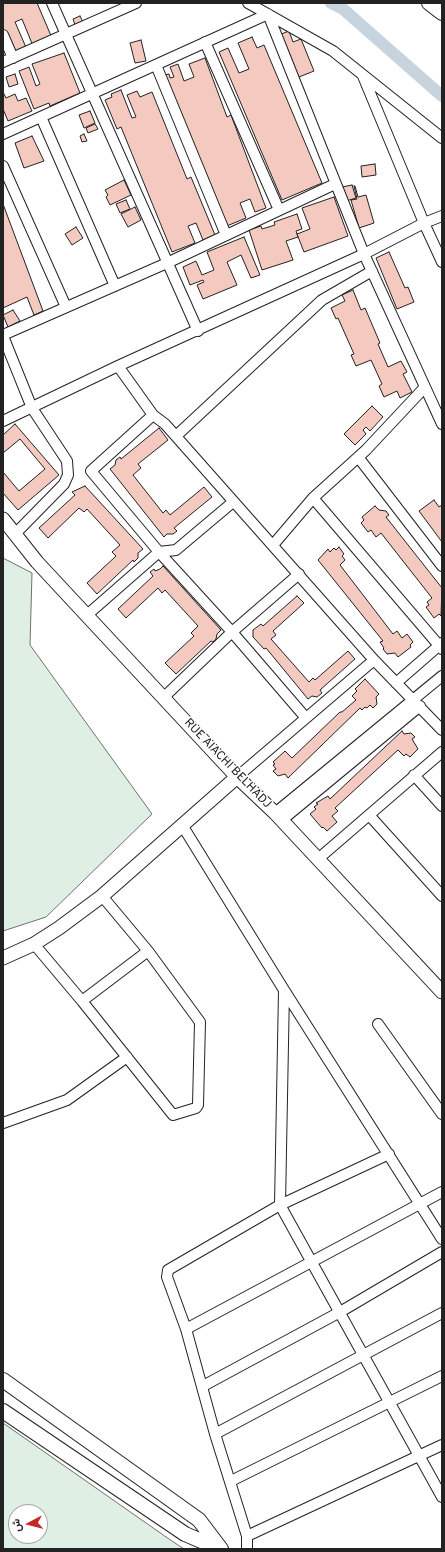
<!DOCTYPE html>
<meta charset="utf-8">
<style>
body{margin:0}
#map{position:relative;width:445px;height:1552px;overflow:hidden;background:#fff;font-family:Overpass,Vazirmatn,sans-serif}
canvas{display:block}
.frame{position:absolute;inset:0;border:4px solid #222;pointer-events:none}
.north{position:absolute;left:8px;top:1504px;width:40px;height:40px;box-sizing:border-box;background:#fff;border:1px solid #a7a7a7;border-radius:50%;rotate:263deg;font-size:11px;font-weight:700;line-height:16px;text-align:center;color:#222}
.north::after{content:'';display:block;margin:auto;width:14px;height:18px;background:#c62828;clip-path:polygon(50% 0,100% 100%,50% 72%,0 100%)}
</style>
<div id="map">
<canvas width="445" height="1552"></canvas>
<div class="frame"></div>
<div class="north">ش</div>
</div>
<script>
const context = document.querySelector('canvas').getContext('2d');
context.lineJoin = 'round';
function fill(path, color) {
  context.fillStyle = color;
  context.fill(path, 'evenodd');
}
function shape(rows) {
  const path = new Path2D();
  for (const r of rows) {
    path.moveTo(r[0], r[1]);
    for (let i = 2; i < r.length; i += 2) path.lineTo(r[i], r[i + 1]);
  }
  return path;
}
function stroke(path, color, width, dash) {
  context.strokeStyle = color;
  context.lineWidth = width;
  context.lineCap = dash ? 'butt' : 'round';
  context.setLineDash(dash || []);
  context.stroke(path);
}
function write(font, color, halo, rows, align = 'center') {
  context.font = font + ' Overpass,sans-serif';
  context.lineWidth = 3;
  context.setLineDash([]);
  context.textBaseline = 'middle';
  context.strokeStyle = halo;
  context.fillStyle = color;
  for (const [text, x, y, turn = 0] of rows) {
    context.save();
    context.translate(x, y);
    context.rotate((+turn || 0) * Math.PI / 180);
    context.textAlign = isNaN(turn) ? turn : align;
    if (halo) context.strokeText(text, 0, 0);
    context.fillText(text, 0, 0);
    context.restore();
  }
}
const green = shape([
 [3,558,32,573,30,645,152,814,46,917,3,931,3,558],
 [3,1423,169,1539,184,1549,3,1549,3,1423],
 [16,1512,40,1512,40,1536,16,1536,16,1512]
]);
const canal = shape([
 [331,3,343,9,442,96]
]);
const building = shape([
 [3,3,37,3,52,38,33,46,22,19,15,22,28,52,14,58,3,31,3,3],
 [80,16,83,22,75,25,73,19,80,16],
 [289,31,293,42,301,39,314,71,294,79,276,36,289,31],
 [252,37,257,48,264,45,322,183,282,200,219,52,228,48,239,73,249,69,238,43,252,37],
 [141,40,146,61,135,63,130,43,141,40],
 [64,53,80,93,50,106,49,103,34,109,19,71,29,67,36,86,40,84,32,64,64,53],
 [205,58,227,117,231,115,266,208,255,212,250,199,240,203,246,218,222,228,164,75,169,74,170,78,174,77,170,67,178,64,184,81,194,77,189,64,205,58],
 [15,74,18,84,9,87,6,77,15,74],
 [121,90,132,118,136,117,127,95,137,91,140,97,152,92,187,179,191,177,215,235,203,240,196,223,188,226,195,243,172,252,121,127,117,129,105,100,112,97,111,94,121,90],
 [3,92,6,98,15,94,18,101,26,98,32,111,8,121,3,109,3,92],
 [90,111,95,123,84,128,79,115,90,111],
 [95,124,98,129,88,133,86,128,95,124],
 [84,134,87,141,82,142,80,136,84,134],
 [32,136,44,161,24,168,15,143,32,136],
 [375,164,376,175,362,177,361,166,375,164],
 [124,180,131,195,110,205,106,197,108,195,105,190,124,180],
 [352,185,356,198,346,201,342,187,352,185],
 [354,186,355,186,358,197,366,195,374,223,359,228,351,200,357,199,354,186],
 [334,197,348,236,304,252,297,234,310,229,302,208,334,197],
 [126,200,130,209,120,213,116,204,126,200],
 [3,204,43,311,34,315,27,297,3,308,3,204],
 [135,207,141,220,128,227,121,214,135,207],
 [297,214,302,229,296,231,298,237,286,241,293,260,262,270,249,230,261,226,262,229,275,225,274,222,297,214],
 [76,227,83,238,72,245,65,234,76,227],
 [244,237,260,275,251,278,241,255,227,262,237,285,203,299,197,285,204,282,203,280,190,285,183,267,196,261,202,275,214,270,207,252,244,237],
 [389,252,405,288,408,287,414,302,397,309,376,258,389,252],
 [353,290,361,310,365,308,380,343,378,344,388,367,401,361,407,372,403,374,412,392,400,398,397,391,384,397,379,386,382,384,371,360,356,366,351,355,354,354,338,318,336,319,331,308,345,301,342,295,353,290],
 [13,310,20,321,8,327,3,315,13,310],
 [372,406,383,417,370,431,366,427,363,430,366,434,355,445,344,434,372,406],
 [15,424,59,475,18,510,3,493,3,472,19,491,45,469,20,439,3,453,3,435,15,424],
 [159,428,168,440,138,464,141,468,133,475,163,513,166,510,170,515,204,487,212,497,174,528,177,531,173,534,167,534,164,537,110,469,115,465,116,460,120,457,121,459,159,428],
 [85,486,143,549,138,553,138,558,134,562,133,560,97,594,87,583,116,556,112,552,120,545,87,509,84,512,79,508,48,538,39,528,75,495,72,492,85,486],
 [434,500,439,507,442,505,442,542,419,511,434,500],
 [375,506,379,510,386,511,389,515,386,517,442,588,441,616,439,614,434,618,426,607,429,605,427,602,432,598,381,533,376,537,371,530,368,532,361,523,364,520,362,517,375,506],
 [339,547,344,554,342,556,345,560,340,565,393,634,397,631,402,638,407,634,413,642,410,645,411,647,398,657,395,653,387,654,383,649,384,648,380,642,383,641,318,560,328,549,330,552,334,548,336,550,339,547],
 [163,566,221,630,217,634,216,639,213,642,211,641,176,674,165,663,194,636,191,633,198,626,165,590,162,593,158,588,126,618,118,609,153,576,150,572,154,569,155,571,160,569,163,566],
 [297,596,304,603,273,631,276,635,271,639,309,682,313,678,315,680,348,651,355,659,320,690,322,693,317,697,312,696,308,699,266,648,264,649,253,637,253,630,261,624,263,626,297,596],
 [365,679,379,694,376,697,377,704,373,708,370,705,367,708,365,707,362,710,360,708,288,778,285,774,278,776,273,771,276,769,273,765,275,764,273,762,285,751,292,758,340,712,342,712,356,700,352,696,357,691,355,689,365,679],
 [402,731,404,734,411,733,415,737,412,739,418,749,410,757,406,754,404,756,398,750,335,808,338,811,332,816,337,822,327,831,323,827,322,828,310,814,316,809,314,807,318,804,316,803,328,796,330,799,402,731]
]);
const minor = shape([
 [52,3,198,331],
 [248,3,333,51,442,138],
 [3,35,13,58],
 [205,42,279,210],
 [3,62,136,3],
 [156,65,226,235],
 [363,76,424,223,442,262],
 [41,117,115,286],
 [3,134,268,14,364,254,442,424],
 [3,166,66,307],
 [3,335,167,263,335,184],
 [3,336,32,408,67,461,68,475,64,484,15,534],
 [118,366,153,415,165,424,374,660,442,730],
 [3,421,118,366,364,254,424,223,442,216],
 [176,436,322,300,372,271],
 [358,457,442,566],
 [313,498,442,649],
 [233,502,176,550,159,552,232,632,299,574],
 [273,545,313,498,366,450,425,387],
 [87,615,159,552,91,471,153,415],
 [396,683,442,643],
 [163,698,232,632,306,718],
 [414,775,442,806],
 [237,777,374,660],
 [275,813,442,676],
 [369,815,442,896],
 [282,820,420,706],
 [182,825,284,990,442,1239],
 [318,859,442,752],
 [34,944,82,1001,173,1115,196,1108,198,1105,200,1022,148,951,102,896],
 [284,990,280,1205,442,1497],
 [82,1001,148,951],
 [378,1024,442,1114],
 [3,1123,67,1100,127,1057],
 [186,1329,442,1192],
 [203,1386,340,1312,442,1252],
 [215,1434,442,1313],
 [231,1481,442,1376],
 [247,1536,442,1445],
 [247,1549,247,1536,215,1434,186,1329,167,1277,168,1270,280,1205,389,1154]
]);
const tertiary = shape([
 [3,519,37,562,237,777,275,813,442,992],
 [3,958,34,944,59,928,102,896,237,777]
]);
const secondary = shape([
 [429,3,442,13],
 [3,1380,199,1520,221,1549],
 [3,1411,185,1534,220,1549]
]);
const streetNames = [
 ["RUE AIACHI BELHADJ",227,764,46]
];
fill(green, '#e0efe3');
stroke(green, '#6f6f6f', 1);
stroke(canal, '#c7d3dd', 12);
fill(building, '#f3c9c0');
stroke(building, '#222', 1);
stroke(minor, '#222', 12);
stroke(tertiary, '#222', 15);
stroke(secondary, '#222', 16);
stroke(minor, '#fff', 10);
stroke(tertiary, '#fff', 13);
stroke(secondary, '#fff', 14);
write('12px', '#222', '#fff', streetNames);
</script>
